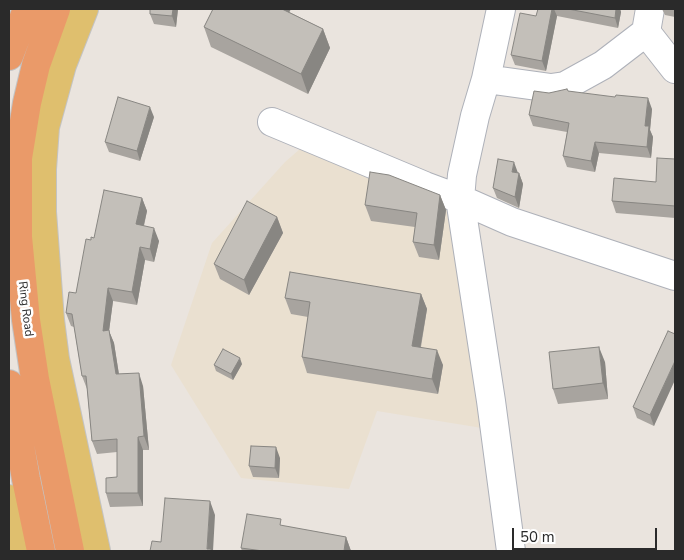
<!DOCTYPE html>
<style>
body{margin:0}
#map{position:relative;width:684px;height:560px;overflow:hidden;background:#eae4de;font-family:"Nunito Sans",sans-serif}
canvas{display:block}
.frame{position:absolute;inset:0;border:10px solid #2a2a2a;pointer-events:none}
.scale{position:absolute;left:512px;top:528px;width:145px;height:22px;box-sizing:border-box;border:2px solid #2a2a2a;border-top:0;padding-left:6px;font-size:15px;line-height:18px;white-space:nowrap;color:#2a2a2a;-webkit-text-stroke:4px #fff;paint-order:stroke}
</style>
<div id="map">
<canvas width="684" height="560"></canvas>
<div class="frame"></div>
<div class="scale">50 m</div>
</div>
<script>
const context = document.querySelector('canvas').getContext('2d');
context.lineJoin = 'round';
function fill(path, color) {
  context.fillStyle = color;
  context.fill(path, 'evenodd');
}
function shape(rows) {
  const path = new Path2D();
  for (const r of rows) {
    path.moveTo(r[0], r[1]);
    for (let i = 2; i < r.length; i += 2) path.lineTo(r[i], r[i + 1]);
  }
  return path;
}
function stroke(path, color, width, dash) {
  context.strokeStyle = color;
  context.lineWidth = width;
  context.lineCap = dash ? 'butt' : 'round';
  context.setLineDash(dash || []);
  context.stroke(path);
}
function write(font, color, halo, rows, align = 'center') {
  context.font = font + ' "Nunito Sans",sans-serif';
  context.lineWidth = 5;
  context.setLineDash([]);
  context.textBaseline = 'middle';
  context.strokeStyle = halo;
  context.fillStyle = color;
  for (const [text, x, y, turn = 0] of rows) {
    context.save();
    context.translate(x, y);
    context.rotate((+turn || 0) * Math.PI / 180);
    context.textAlign = isNaN(turn) ? turn : align;
    if (halo) context.strokeText(text, 0, 0);
    context.fillText(text, 0, 0);
    context.restore();
  }
}
const education = shape([
 [300,149,325,155,450,200,482,428,377,411,349,489,241,478,171,365,212,243,285,162]
]);
const minor = shape([
 [501,9,486,79,475,116,462,175,460,199,491,401,511,551],
 [646,32,675,69],
 [486,79,551,88,565,86,603,65,646,32,650,9],
 [272,122,425,186,460,199,512,222,675,276]
]);
const major = shape([
 [84,9,62,65,45,127,42,169,42,212,50,320,55,359,96,551],
 [9,499,19,551]
]);
const highway = shape([
 [56,9,36,65,27,103,18,158,18,237,26,320,35,379,70,551],
 [9,56,27,9],
 [9,384,26,479,41,551]
]);
const wall = shape([
 [178,9,176,27,154,24,150,14],
 [213,9,291,9,289,12,323,29,330,48,308,94,211,47,204,27],
 [538,9,620,9,621,12,618,28,557,16,546,71,515,65,511,55,536,16],
 [662,9,675,9,675,17,665,15],
 [568,91,652,109,650,130,653,137,651,158,599,153,595,172,567,167,563,156,567,132,533,126,529,115,549,93],
 [154,117,140,161,109,152,105,142],
 [675,159,675,218,616,213,612,201,656,182],
 [518,173,519,173,523,184,519,208,497,198,493,188],
 [440,195,446,210,439,260,419,257,413,242,415,227,371,221,365,205],
 [142,198,147,211,144,226,159,241,154,262,145,260,137,305,113,301,109,331,114,343,119,374,143,386,149,450,143,450,143,506,110,507,106,493,117,477,117,452,97,454,92,441,87,389,82,376,74,327,71,326,66,313,76,293,91,240,94,238],
 [277,217,283,233,249,295,220,279,214,264],
 [421,294,427,309,421,347,443,365,438,394,307,373,302,357,308,317,291,314,285,298],
 [675,334,654,426,637,418,633,407],
 [605,362,608,399,558,404,553,389],
 [242,364,233,380,216,371,214,365],
 [280,458,279,478,253,477,249,466],
 [284,526,346,537,351,551,242,551,241,548]
]);
const shadedWall = shape([
 [173,9,178,9,176,27,172,16],
 [276,9,291,9,282,25],
 [552,9,554,9,557,16,546,71,542,61],
 [616,9,620,9,621,12,618,28,615,18],
 [323,29,330,48,308,94,301,74],
 [648,98,652,109,650,130,653,137,651,158,647,147,645,126],
 [150,107,154,117,140,161,137,151],
 [595,142,599,153,595,172,591,161],
 [514,162,518,173,512,172],
 [519,173,523,184,519,208,515,197],
 [440,195,446,210,439,260,434,245],
 [142,198,147,211,141,237,136,224],
 [277,217,283,233,249,295,244,280],
 [154,228,159,241,154,262,150,249],
 [140,247,145,260,137,305,132,292],
 [108,288,113,301,109,331,114,343,121,388,103,331],
 [421,294,427,309,418,361,412,346],
 [599,347,605,362,608,399,603,383],
 [437,350,443,365,438,394,432,379],
 [240,358,242,364,233,380,231,374],
 [675,361,675,380,654,426,650,415],
 [139,373,143,386,149,450,144,436],
 [138,437,143,450,143,506,138,493],
 [276,447,280,458,279,478,275,468],
 [210,501,215,515,213,551,208,551,207,549],
 [346,537,351,551,344,551]
]);
const building = shape([
 [150,9,173,9,172,16,150,14,150,9],
 [213,9,282,9,323,29,301,74,204,27,213,9],
 [538,9,552,9,542,61,511,55,520,13,536,16,538,9],
 [568,9,616,9,615,18,568,9],
 [567,89,568,91,615,97,616,95,648,98,645,126,649,126,647,147,595,142,591,161,563,156,569,123,529,115,534,91,549,93,567,89],
 [118,97,150,107,137,151,105,142,118,97],
 [657,158,675,159,675,206,612,201,614,178,656,182,657,158],
 [498,159,514,162,512,172,519,173,515,197,493,188,498,159],
 [370,172,389,175,440,195,434,245,413,242,417,213,365,205,370,172],
 [104,190,142,198,136,224,154,228,150,249,140,247,132,292,108,288,103,331,109,330,116,374,139,373,144,436,138,437,138,493,106,493,106,478,117,477,117,439,92,441,86,376,82,376,72,314,66,313,69,292,76,293,86,239,91,240,91,237,94,238,104,190],
 [247,201,277,217,244,280,214,264,247,201],
 [290,272,421,294,412,346,437,350,432,379,302,357,310,302,285,298,290,272],
 [668,331,675,334,675,361,650,415,633,407,668,331],
 [599,347,603,383,553,389,549,352,599,347],
 [223,349,240,358,231,374,214,365,223,349],
 [251,446,276,447,275,468,249,466,251,446],
 [165,498,210,501,207,549,211,549,211,551,150,551,152,541,161,542,165,498],
 [247,514,281,519,280,525,346,537,344,551,263,551,241,548,247,514]
]);
const streetNames = [
 ["Ring Road",25,309,83]
];
fill(education, '#eae0d0');
stroke(minor, '#aeb1b9', 30);
stroke(major, '#c3c3c3', 30);
stroke(highway, '#c3c3c3', 30);
stroke(minor, '#fff', 28);
stroke(major, '#dfbf6e', 28);
stroke(highway, '#ea9a69', 28);
fill(wall, '#a8a49f');
fill(shadedWall, '#888682');
fill(building, '#c3bfb9');
stroke(building, '#888682', 1);
write('12px', '#2a2a2a', '#fff', streetNames);
</script>
